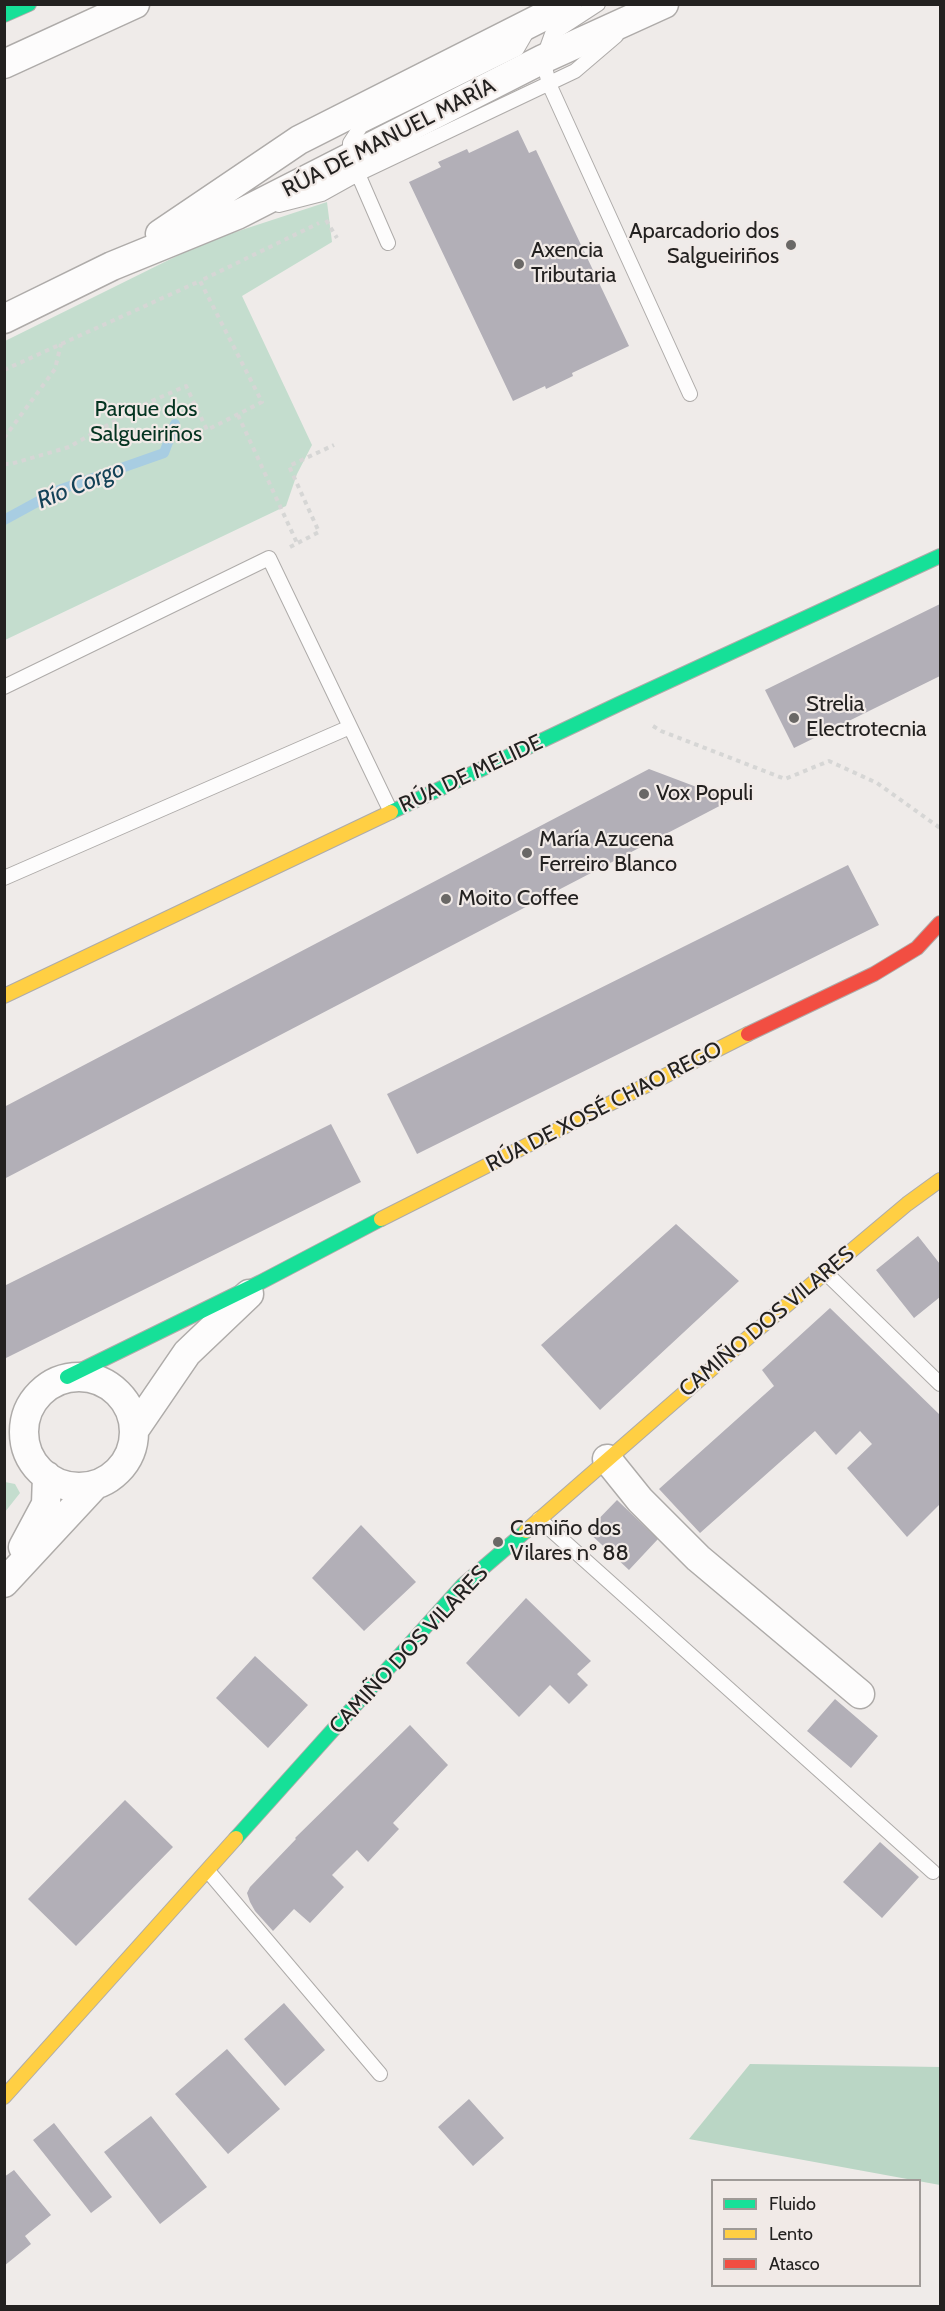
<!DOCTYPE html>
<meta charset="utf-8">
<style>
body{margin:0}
#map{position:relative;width:945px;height:2311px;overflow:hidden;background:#efebe9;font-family:Cabin,sans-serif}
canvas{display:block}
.frame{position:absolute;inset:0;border:6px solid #232120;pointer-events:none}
.legend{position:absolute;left:711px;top:2179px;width:210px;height:108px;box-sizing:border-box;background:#f1eae7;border:2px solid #9f9a97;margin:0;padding:8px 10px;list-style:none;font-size:18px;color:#232120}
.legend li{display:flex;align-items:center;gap:12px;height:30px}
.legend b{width:30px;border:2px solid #9f9a97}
</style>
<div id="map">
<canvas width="945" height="2311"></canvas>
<div class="frame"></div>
<ul class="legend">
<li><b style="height:8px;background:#16e098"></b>Fluido</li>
<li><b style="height:8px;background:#ffcf43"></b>Lento</li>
<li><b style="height:8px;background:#f24e42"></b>Atasco</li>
</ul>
</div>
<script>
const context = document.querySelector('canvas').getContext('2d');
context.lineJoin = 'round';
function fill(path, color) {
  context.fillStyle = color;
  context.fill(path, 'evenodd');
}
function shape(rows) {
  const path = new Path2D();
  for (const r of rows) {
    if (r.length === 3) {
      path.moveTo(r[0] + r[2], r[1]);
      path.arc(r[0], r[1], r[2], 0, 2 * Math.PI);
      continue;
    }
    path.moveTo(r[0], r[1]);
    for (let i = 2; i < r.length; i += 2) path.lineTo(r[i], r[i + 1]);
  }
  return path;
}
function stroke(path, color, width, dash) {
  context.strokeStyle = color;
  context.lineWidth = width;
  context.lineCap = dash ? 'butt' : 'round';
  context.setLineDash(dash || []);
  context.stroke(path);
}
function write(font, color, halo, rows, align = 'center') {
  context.font = font + ' Cabin,sans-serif';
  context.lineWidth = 4.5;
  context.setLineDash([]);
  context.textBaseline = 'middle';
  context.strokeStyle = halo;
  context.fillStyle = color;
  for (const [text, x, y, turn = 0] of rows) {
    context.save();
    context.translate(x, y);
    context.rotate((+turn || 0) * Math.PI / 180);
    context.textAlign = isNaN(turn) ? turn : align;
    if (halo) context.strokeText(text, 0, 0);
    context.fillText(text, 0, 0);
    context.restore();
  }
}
const green = shape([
 [327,202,332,242,242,296,312,445,297,474,286,506,5,640,5,341,205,242],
 [5,1482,15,1484,20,1493,5,1512]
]);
const forest = shape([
 [750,2064,940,2067,940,2185,689,2139]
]);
const stream = shape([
 [4,520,59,490,164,453,175,424]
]);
const building = shape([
 [518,130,529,153,536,150,629,346,572,373,573,376,546,389,545,386,513,401,409,182,441,167,438,162,467,149,469,153],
 [940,604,940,676,794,748,765,690],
 [649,769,731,800,4,1179,4,1107],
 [848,865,879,925,417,1154,387,1094],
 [331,1124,361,1182,4,1359,4,1286],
 [676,1224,739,1281,600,1410,541,1345],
 [918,1236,940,1264,940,1297,914,1318,876,1270],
 [830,1308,940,1415,940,1504,907,1537,847,1468,872,1444,860,1431,836,1455,815,1431,700,1533,659,1489,774,1386,762,1370],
 [617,1500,658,1539,629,1570,587,1531],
 [361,1525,416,1582,364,1631,312,1578],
 [526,1598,591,1661,577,1674,588,1685,569,1704,550,1685,519,1717,466,1663],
 [255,1656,308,1705,268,1748,216,1698],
 [835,1699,878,1736,851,1768,807,1731],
 [410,1725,448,1765,393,1823,399,1829,368,1862,357,1850,332,1875,344,1887,310,1923,294,1909,273,1931,255,1911,250,1902,247,1893,250,1887,296,1839,295,1838],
 [125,1800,173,1847,76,1946,28,1899],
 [880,1842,919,1877,882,1918,843,1882],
 [284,2003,325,2050,285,2086,244,2039],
 [227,2049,280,2109,228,2154,175,2094],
 [469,2099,504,2138,473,2166,438,2127],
 [151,2116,207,2187,160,2224,104,2152],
 [54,2123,112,2197,91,2213,33,2140],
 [14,2170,51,2215,25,2236,31,2244,4,2266,4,2177]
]);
const path = shape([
 [326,220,337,238],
 [4,370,200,281],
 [238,415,297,543],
 [4,438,55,369,61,344],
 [4,464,11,464,69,447,143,405,186,386,207,430,262,402,200,281,319,223],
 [290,547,319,532,289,466,334,445],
 [653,726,661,731,785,779,829,761,877,783,940,828]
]);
const lane = shape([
 [598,4,552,34,543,59,549,84,690,394],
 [279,205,322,194,358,174,575,71,616,36],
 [388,243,358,174,350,158,350,143,361,126,517,49,528,30],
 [4,687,269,558,391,812],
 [4,878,350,727],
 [826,1273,940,1384],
 [539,1519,933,1872],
 [208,1871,380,2074]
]);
const street = shape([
 [4,64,135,4],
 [160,234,299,140,568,4],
 [4,319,112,266,237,215,543,59,664,4],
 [79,1432,55],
 [135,1429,187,1353,249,1294],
 [607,1459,640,1500,698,1558,860,1694],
 [23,1547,46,1504,47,1476],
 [4,1583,95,1485]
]);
const fast = shape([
 [4,15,29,4],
 [391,812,619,704,940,556],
 [67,1377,261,1282,381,1219],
 [236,1838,463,1585,526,1531]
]);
const slow = shape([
 [4,996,391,812],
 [381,1219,748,1034],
 [526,1531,731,1352,907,1204,940,1180],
 [4,2097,236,1838]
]);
const jam = shape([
 [748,1034,874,974,917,948,940,923]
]);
const markers = [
 [791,245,6,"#6a6866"],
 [519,264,6,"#6a6866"],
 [794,718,6,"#6a6866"],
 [644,794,6,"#6a6866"],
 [527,853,6,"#6a6866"],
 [446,899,6,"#6a6866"],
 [498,1542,6,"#6a6866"]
];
const streetNames = [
 ["RÚA DE MANUEL MARÍA",389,138,-27],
 ["RÚA DE MELIDE",471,774,-25],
 ["RÚA DE XOSÉ CHAO REGO",604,1107,-27],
 ["CAMIÑO DOS VILARES",767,1322,-40],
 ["CAMIÑO DOS VILARES",409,1650,-47]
];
const poiNames = [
 ["Aparcadorio dos",779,232,"right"],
 ["Salgueiriños",779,257,"right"],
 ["Axencia",531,251],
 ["Tributaria",531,276],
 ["Strelia",806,705],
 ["Electrotecnia",806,730],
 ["Vox Populi",656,794],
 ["María Azucena",539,840],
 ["Ferreiro Blanco",539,865],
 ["Moito Coffee",458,899],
 ["Camiño dos",510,1529],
 ["Vilares nº 88",510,1554]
];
const parkNames = [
 ["Parque dos",146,410],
 ["Salgueiriños",146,435]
];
const waterNames = [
 ["Río Corgo",81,485,-22]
];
fill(green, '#c4ddce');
fill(forest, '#bad6c5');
stroke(stream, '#a8cde2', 10);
fill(building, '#b2afb7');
stroke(lane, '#aeaba9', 16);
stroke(street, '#aeaba9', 31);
stroke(fast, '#aeaba9', 16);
stroke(slow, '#aeaba9', 16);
stroke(jam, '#aeaba9', 16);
stroke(path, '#d6d6d5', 4, [4.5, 4.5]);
stroke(lane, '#fdfcfc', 14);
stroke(street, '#fdfcfc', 28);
stroke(fast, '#16e098', 14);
stroke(slow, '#ffcf43', 14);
stroke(jam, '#f24e42', 14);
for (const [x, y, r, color] of markers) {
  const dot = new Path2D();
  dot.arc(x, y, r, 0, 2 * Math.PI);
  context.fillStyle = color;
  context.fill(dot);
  stroke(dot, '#f1eae7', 2);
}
write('22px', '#232120', '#f1eae7', streetNames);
write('22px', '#232120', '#f1eae7', poiNames, 'left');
write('22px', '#043421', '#f1eae7', parkNames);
write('italic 24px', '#144257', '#f1eae7', waterNames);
</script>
